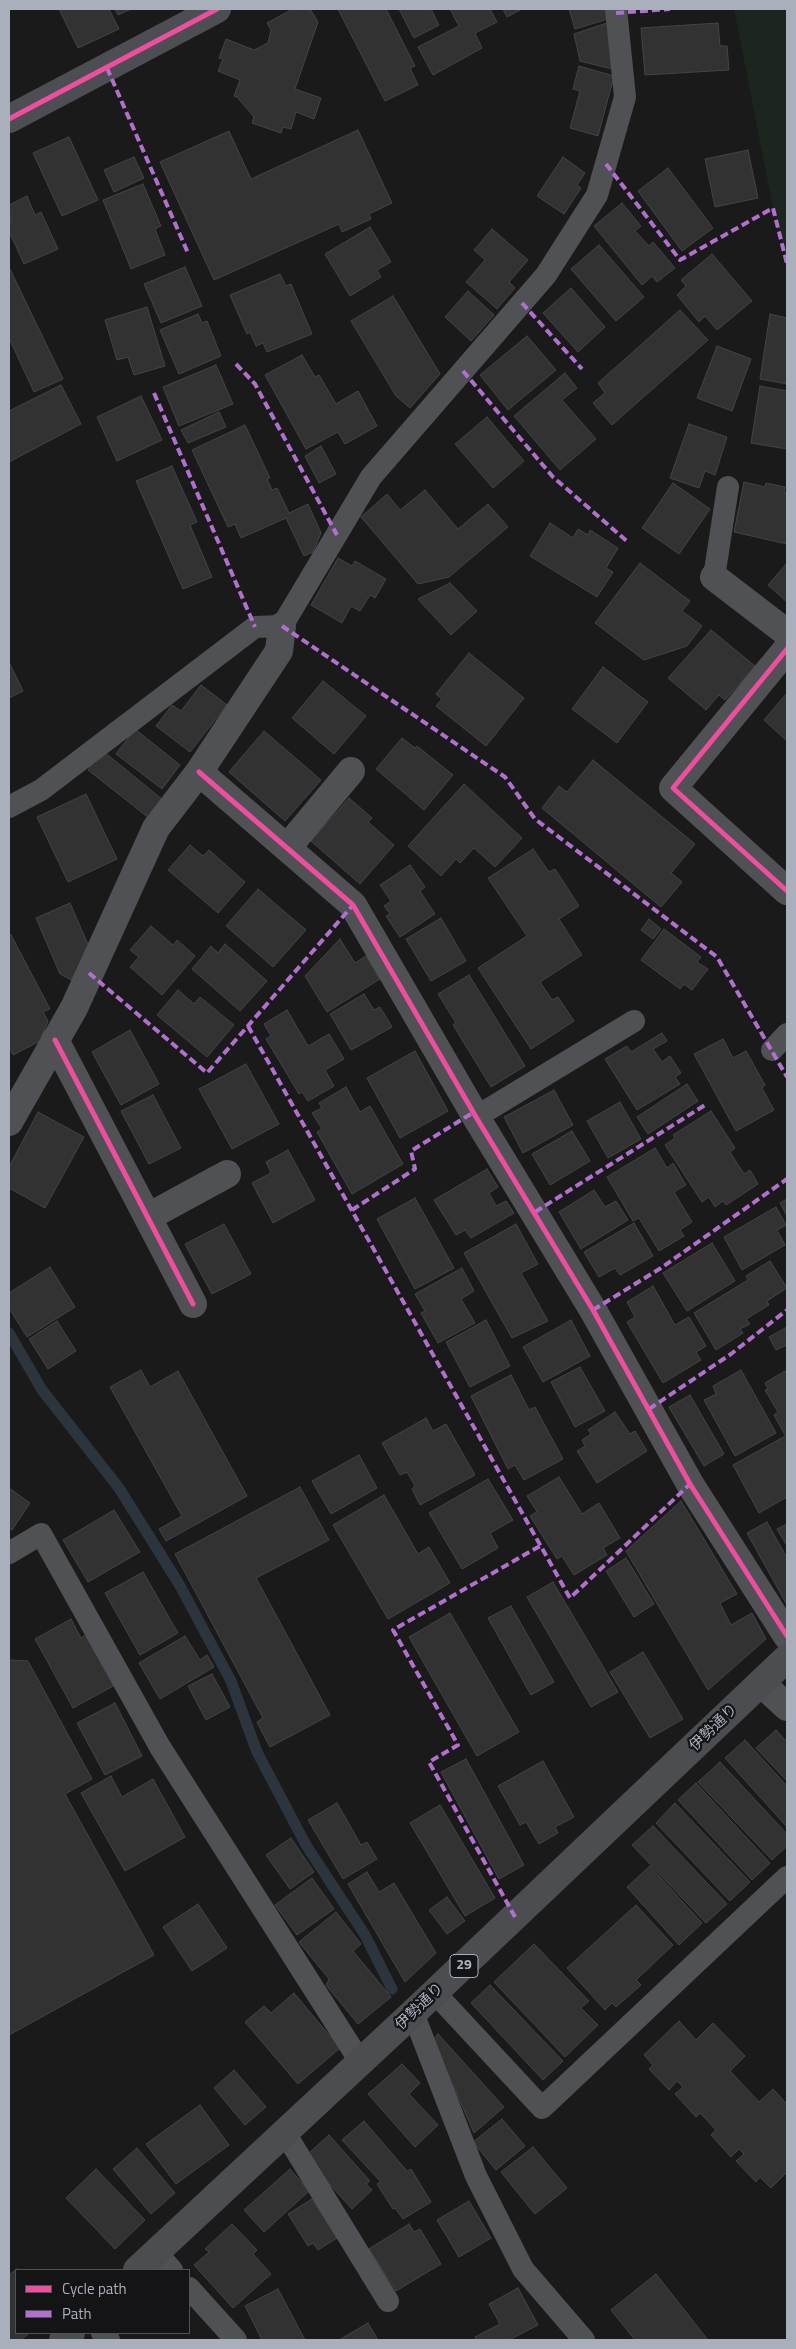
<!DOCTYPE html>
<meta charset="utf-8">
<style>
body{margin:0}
#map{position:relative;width:796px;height:2349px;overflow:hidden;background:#1a1a1b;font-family:"Titillium Web",sans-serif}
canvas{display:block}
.frame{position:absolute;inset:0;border:10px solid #aaafbc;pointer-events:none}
.legend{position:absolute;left:15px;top:2269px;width:175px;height:65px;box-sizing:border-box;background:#141417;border:1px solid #505259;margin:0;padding:6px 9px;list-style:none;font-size:15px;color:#aaafbc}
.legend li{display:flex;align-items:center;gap:10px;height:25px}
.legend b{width:25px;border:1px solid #505259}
</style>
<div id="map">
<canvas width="796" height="2349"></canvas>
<div class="frame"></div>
<ul class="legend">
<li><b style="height:6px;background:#ef4d9e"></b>Cycle path</li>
<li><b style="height:6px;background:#b36fd0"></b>Path</li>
</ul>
</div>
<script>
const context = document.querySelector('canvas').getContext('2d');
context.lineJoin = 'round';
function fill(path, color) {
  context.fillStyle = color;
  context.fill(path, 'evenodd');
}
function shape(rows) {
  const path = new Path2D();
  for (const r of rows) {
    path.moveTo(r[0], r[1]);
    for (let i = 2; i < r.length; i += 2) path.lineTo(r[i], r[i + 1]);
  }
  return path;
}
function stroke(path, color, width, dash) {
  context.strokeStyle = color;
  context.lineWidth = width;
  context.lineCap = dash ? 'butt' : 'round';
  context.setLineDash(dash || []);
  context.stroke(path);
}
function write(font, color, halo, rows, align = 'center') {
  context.font = font + ' "Titillium Web","Noto Sans JP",sans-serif';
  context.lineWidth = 4.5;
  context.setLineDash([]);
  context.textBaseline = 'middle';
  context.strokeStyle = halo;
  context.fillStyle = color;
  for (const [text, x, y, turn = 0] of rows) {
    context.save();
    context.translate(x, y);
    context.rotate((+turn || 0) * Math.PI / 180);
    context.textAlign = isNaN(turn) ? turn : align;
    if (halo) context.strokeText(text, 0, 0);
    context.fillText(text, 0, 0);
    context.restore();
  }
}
const green = shape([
 [734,9,787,9,787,264,773,208]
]);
const stream = shape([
 [9,1333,42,1390,119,1488,179,1584,231,1681,257,1752,306,1845,365,1935,392,1989]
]);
const building = shape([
 [59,9,109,9,119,29,78,48,59,9],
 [115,9,131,9,118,15,115,9],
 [293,9,310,9,318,22,295,89,321,98,314,119,296,112,291,129,283,127,281,133,252,123,254,117,237,97,234,96,240,80,218,71,223,59,219,58,226,39,254,50,268,43,271,30,267,23,293,9],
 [338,9,386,9,415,66,410,68,418,85,385,101,338,9],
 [399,9,431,9,439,25,414,38,399,9],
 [450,9,490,9,497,22,475,33,482,48,433,75,418,47,459,26,450,9],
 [503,9,522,9,507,17,503,9],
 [569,9,605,9,608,19,575,29,569,9],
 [607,23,612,69,580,61,574,34,607,23],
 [718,23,720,46,727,46,729,70,645,75,641,28,718,23],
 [579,66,614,76,598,136,570,128,580,91,573,89,579,66],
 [358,130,392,203,369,214,371,219,342,232,339,224,214,280,160,162,229,131,251,179,358,130],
 [69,137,98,200,62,216,33,153,69,137],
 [748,150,758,198,715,207,705,159,748,150],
 [134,157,144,178,114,192,104,170,134,157],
 [563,157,585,173,577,185,581,188,564,214,537,196,563,157],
 [668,168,713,228,682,251,638,191,668,168],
 [143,184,161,226,155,229,165,255,131,269,103,200,143,184],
 [27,196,35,215,41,212,58,249,24,264,9,231,9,223,11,222,9,205,27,196],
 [622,203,641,226,635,231,649,246,653,242,675,268,657,282,652,276,642,285,594,226,622,203],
 [370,227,391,262,377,270,381,277,350,296,325,254,370,227],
 [492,229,528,260,509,282,515,288,497,309,466,282,485,260,474,250,492,229],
 [599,245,644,297,616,321,571,269,599,245],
 [712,254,752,301,717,330,705,316,699,322,677,295,686,286,681,280,712,254],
 [9,267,63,379,34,392,9,338,9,267],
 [185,267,202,306,161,323,144,284,185,267],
 [280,274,286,286,291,284,312,334,267,352,263,343,256,346,250,332,247,334,230,295,280,274],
 [571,288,605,327,578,352,543,313,571,288],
 [468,291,494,315,471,341,445,317,468,291],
 [393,296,440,374,410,408,396,396,351,321,393,296],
 [147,307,165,366,134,375,128,357,117,360,105,320,147,307],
 [680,310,708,340,612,425,593,403,605,393,598,383,680,310],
 [198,314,202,323,207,321,221,356,179,374,160,330,198,314],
 [770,314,787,318,787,384,760,379,770,314],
 [527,336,556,370,508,410,480,375,527,336],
 [717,346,751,359,732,411,697,398,717,346],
 [302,355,315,377,319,375,336,404,358,391,377,426,345,444,338,432,306,449,265,375,302,355],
 [216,365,233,404,179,426,163,387,216,365],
 [565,373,577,388,562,400,596,439,560,470,514,416,565,373],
 [61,385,81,424,9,462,9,411,61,385],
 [760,386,787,391,787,449,751,443,760,386],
 [141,396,162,440,117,461,97,417,141,396],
 [219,412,226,427,188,443,181,430,219,412],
 [487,417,524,461,493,488,455,444,487,417],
 [689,424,727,437,715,475,705,471,699,488,670,478,689,424],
 [245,425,270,478,267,479,272,490,277,488,289,513,308,504,321,533,313,552,304,556,286,518,241,538,235,524,228,527,192,450,245,425],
 [321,446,336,474,319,483,305,456,321,446],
 [172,466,197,522,190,525,212,577,183,589,136,481,172,466],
 [744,482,765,487,766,483,785,487,784,493,787,493,787,544,734,532,744,482],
 [673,483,710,509,679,554,642,528,673,483],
 [425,490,458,529,488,504,508,527,449,577,418,584,361,517,387,494,400,510,425,490],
 [550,523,573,538,578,529,588,535,590,530,618,548,606,568,613,572,597,597,530,556,550,523],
 [338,558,352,566,355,561,386,579,375,598,370,595,360,611,351,606,342,623,311,605,338,558],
 [640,563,690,601,682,611,702,626,687,646,644,660,595,623,640,563],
 [787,563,787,602,768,585,787,563],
 [450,583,477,611,451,635,418,599,450,583],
 [711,630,755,666,725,700,719,695,706,710,668,678,711,630],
 [469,653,524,698,486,746,436,706,442,699,436,694,469,653],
 [9,662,23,691,9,698,9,662],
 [603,667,648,702,617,743,572,709,603,667],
 [323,681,366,716,334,754,292,718,323,681],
 [201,685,227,705,190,752,156,726,172,705,181,711,201,685],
 [787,693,787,741,764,720,787,693],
 [135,729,180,765,162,789,116,754,135,729],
 [264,731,321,780,285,821,229,772,264,731],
 [402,738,415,748,417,746,453,775,424,810,376,769,402,738],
 [103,751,163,800,149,818,88,770,103,751],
 [593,760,695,844,671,873,682,882,661,907,542,808,559,786,567,792,593,760],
 [464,784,522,838,495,867,474,848,460,863,456,859,441,876,408,846,464,784],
 [86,794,117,859,68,882,37,817,86,794],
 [349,798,372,818,368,822,394,845,360,884,311,841,349,798],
 [190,845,203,856,209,850,245,882,218,913,168,870,190,845],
 [533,849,549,872,555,869,579,906,559,919,582,955,540,982,552,1000,558,997,574,1021,531,1049,478,968,527,936,488,878,533,849],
 [410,865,425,887,420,891,435,914,400,937,386,916,390,914,384,906,391,901,380,885,410,865],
 [258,889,306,930,273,967,226,926,258,889],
 [70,903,89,947,71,980,60,974,36,918,70,903],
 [441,918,466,961,431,981,406,939,441,918],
 [649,919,661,929,653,939,641,930,649,919],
 [151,926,173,945,177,940,195,956,162,995,130,967,139,957,130,950,151,926],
 [664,929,701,957,697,962,708,969,692,990,684,984,680,989,641,960,664,929],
 [11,935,50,1009,43,1012,48,1021,40,1041,13,1055,9,1047,9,936,11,935],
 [340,939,355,963,366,956,380,979,327,1012,305,976,340,939],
 [225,944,267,981,240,1011,192,969,211,946,218,953,225,944],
 [469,975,525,1066,491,1087,453,1025,456,1023,438,994,469,975],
 [178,990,194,1004,200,997,234,1025,207,1057,157,1015,178,990],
 [364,994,374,1010,380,1007,392,1027,351,1050,330,1014,364,994],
 [287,1010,308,1046,329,1034,344,1059,325,1070,334,1086,308,1101,302,1092,299,1094,266,1039,271,1036,264,1024,287,1010],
 [130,1030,159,1084,121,1105,92,1052,130,1030],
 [662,1033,667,1041,653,1049,662,1062,670,1056,681,1073,675,1077,680,1084,637,1110,605,1059,627,1046,631,1052,662,1033],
 [723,1039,733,1058,746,1051,765,1085,762,1088,774,1110,736,1131,694,1054,723,1039],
 [415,1051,448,1111,400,1138,367,1078,415,1051],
 [246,1064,279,1124,232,1149,199,1089,246,1064],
 [687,1084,698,1101,648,1134,637,1117,687,1084],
 [346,1087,360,1112,370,1106,403,1164,352,1194,317,1132,322,1129,312,1113,322,1108,319,1103,346,1087],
 [554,1090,573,1125,523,1153,504,1117,554,1090],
 [153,1095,181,1148,149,1164,121,1111,153,1095],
 [620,1102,641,1139,608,1158,587,1121,620,1102],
 [711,1111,735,1148,730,1152,744,1174,750,1170,758,1184,726,1205,723,1201,715,1207,709,1197,702,1202,665,1145,675,1138,673,1135,711,1111],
 [38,1112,84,1137,45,1208,9,1188,9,1167,38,1112],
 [572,1131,590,1161,550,1185,532,1154,572,1131],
 [655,1148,667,1168,673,1163,686,1185,674,1192,692,1222,680,1230,684,1236,659,1251,639,1218,633,1221,607,1177,655,1148],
 [288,1150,315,1200,273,1223,252,1183,271,1173,266,1162,288,1150],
 [487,1169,498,1187,489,1193,496,1206,506,1201,514,1213,471,1238,465,1230,456,1235,434,1200,487,1169],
 [594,1190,605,1207,616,1201,628,1220,581,1249,559,1212,594,1190],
 [415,1198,454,1268,415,1289,377,1219,415,1198],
 [787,1199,787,1216,780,1203,787,1199],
 [776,1207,786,1225,777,1230,785,1245,742,1270,724,1237,776,1207],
 [634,1223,653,1256,620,1275,615,1268,599,1277,584,1252,634,1223],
 [224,1224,251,1274,212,1294,185,1244,224,1224],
 [516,1224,538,1264,521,1273,548,1321,512,1338,464,1253,516,1224],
 [712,1243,735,1281,687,1311,663,1273,712,1243],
 [770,1261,787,1288,767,1301,769,1305,746,1319,750,1324,740,1329,743,1333,716,1350,694,1313,748,1280,746,1276,770,1261],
 [50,1267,75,1307,27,1337,9,1308,9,1293,50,1267],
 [462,1268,474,1291,461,1299,475,1323,438,1343,421,1313,425,1311,415,1294,462,1268],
 [653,1286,675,1325,689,1317,706,1346,696,1352,701,1360,663,1383,627,1322,635,1317,627,1302,653,1286],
 [486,1320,510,1366,470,1387,446,1342,486,1320],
 [571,1320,590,1356,543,1382,523,1347,571,1320],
 [57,1321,76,1351,48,1369,29,1339,57,1321],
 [787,1327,787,1345,776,1350,769,1337,787,1327],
 [580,1367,605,1411,575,1427,551,1382,580,1367],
 [141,1370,150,1387,178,1371,247,1496,166,1541,159,1529,182,1516,110,1387,141,1370],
 [741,1370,776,1433,735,1456,704,1400,716,1394,713,1386,741,1370],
 [785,1371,787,1374,787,1434,785,1435,774,1415,778,1412,765,1390,768,1389,765,1383,785,1371],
 [511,1375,529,1410,535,1407,563,1459,524,1480,515,1465,508,1469,471,1396,511,1375],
 [690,1395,724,1454,704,1466,669,1407,690,1395],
 [615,1412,630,1434,635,1431,647,1451,597,1483,577,1451,585,1446,582,1440,591,1434,588,1430,615,1412],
 [426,1418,433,1431,446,1424,475,1475,420,1505,412,1489,415,1486,407,1472,400,1475,382,1443,426,1418],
 [787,1435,787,1497,759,1513,733,1465,787,1435],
 [359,1455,377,1488,331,1514,312,1481,359,1455],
 [559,1477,582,1514,599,1503,620,1538,603,1548,607,1555,574,1575,562,1556,557,1559,530,1516,537,1512,527,1496,559,1477],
 [488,1479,513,1520,490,1533,498,1548,462,1569,429,1513,488,1479],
 [300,1487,329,1540,256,1578,330,1715,270,1747,257,1722,263,1718,175,1554,300,1487],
 [9,1488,30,1503,12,1530,9,1528,9,1488],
 [384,1495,418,1554,429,1547,450,1583,388,1619,333,1525,384,1495],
 [681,1501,737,1594,720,1603,731,1625,752,1613,766,1639,708,1690,626,1551,681,1501],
 [114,1510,140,1552,88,1582,63,1540,114,1510],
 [767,1522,787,1558,787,1605,747,1533,767,1522],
 [787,1524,787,1546,777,1529,787,1524],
 [626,1558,654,1604,634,1617,606,1571,626,1558],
 [143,1572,178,1633,140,1655,105,1593,143,1572],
 [553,1582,618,1692,591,1707,527,1597,553,1582],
 [511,1606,554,1682,531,1695,488,1618,511,1606],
 [450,1613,519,1732,477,1756,409,1637,450,1613],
 [71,1619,81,1638,86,1635,115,1685,73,1708,35,1639,71,1619],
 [185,1636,200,1660,207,1655,214,1667,160,1699,139,1663,185,1636],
 [643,1652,683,1719,650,1738,610,1672,643,1652],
 [9,1660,28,1661,92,1779,65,1794,154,1955,9,2035,9,1660],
 [212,1674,230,1707,206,1720,188,1686,212,1674],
 [115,1703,142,1756,105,1775,77,1723,115,1703],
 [776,1730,787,1742,787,1781,756,1748,776,1730],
 [745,1740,787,1786,787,1827,725,1758,745,1740],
 [466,1759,524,1865,499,1879,441,1772,466,1759],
 [543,1761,574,1817,555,1827,558,1833,539,1844,526,1822,520,1825,498,1786,543,1761],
 [720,1762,787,1834,787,1846,772,1860,698,1782,720,1762],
 [111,1776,122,1797,153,1779,185,1837,125,1871,81,1793,111,1776],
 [696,1783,770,1863,752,1880,678,1800,696,1783],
 [337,1803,361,1845,367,1842,377,1859,343,1879,308,1820,337,1803],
 [675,1803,750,1882,730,1901,656,1823,675,1803],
 [440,1805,495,1898,465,1916,410,1823,440,1805],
 [653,1826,727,1904,706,1923,632,1845,653,1826],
 [291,1838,314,1872,290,1889,266,1855,291,1838],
 [650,1866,702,1923,679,1945,627,1887,650,1866],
 [367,1872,379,1892,394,1883,436,1953,405,1982,348,1884,367,1872],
 [312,1878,334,1909,297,1935,275,1905,312,1878],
 [447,1897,465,1921,447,1934,429,1910,447,1897],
 [198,1904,227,1948,192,1971,163,1927,198,1904],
 [636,1905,673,1945,636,1980,641,1985,616,2007,612,2003,605,2010,567,1968,636,1905],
 [336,1912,361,1944,353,1951,391,1997,358,2024,326,1985,329,1979,299,1942,336,1912],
 [534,1944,589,2001,581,2008,598,2025,565,2057,494,1982,534,1944],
 [490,1985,563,2061,543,2080,471,2003,490,1985],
 [294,1993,340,2048,298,2084,245,2022,264,2006,271,2013,294,1993],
 [679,2021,696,2040,713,2023,745,2056,730,2071,759,2102,773,2089,787,2104,787,2172,771,2188,760,2177,756,2182,736,2161,744,2154,739,2149,731,2157,711,2135,716,2130,700,2113,696,2117,675,2094,683,2087,677,2081,669,2090,649,2069,653,2065,644,2055,679,2021],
 [438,2034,504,2107,474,2133,433,2040,438,2034],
 [402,2064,420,2083,409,2094,438,2125,415,2147,368,2094,402,2064],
 [234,2070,266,2107,245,2125,214,2088,234,2070],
 [200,2105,229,2145,176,2184,146,2144,200,2105],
 [502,2119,525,2146,496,2170,473,2142,502,2119],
 [364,2121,407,2171,411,2169,431,2202,403,2219,395,2208,393,2209,377,2184,381,2182,342,2140,364,2121],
 [329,2135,370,2181,366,2184,372,2190,352,2209,312,2165,309,2153,329,2135],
 [533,2147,567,2188,535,2214,501,2172,533,2147],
 [137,2148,175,2193,151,2214,113,2169,137,2148],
 [96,2169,145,2220,115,2249,66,2198,96,2169],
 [290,2169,309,2191,264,2232,244,2210,290,2169],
 [312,2199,337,2238,318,2250,313,2243,308,2246,288,2214,312,2199],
 [469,2201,491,2238,459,2257,437,2220,469,2201],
 [232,2224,257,2250,253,2254,271,2274,233,2308,194,2265,209,2252,205,2249,232,2224],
 [409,2224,414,2232,420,2229,441,2264,396,2291,369,2249,409,2224],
 [17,2269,16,2333,29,2333,21,2340,11,2340,9,2338,9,2275,17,2269],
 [656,2274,708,2340,635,2340,611,2310,656,2274],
 [518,2288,538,2325,509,2340,476,2340,475,2337,500,2324,489,2304,518,2288],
 [278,2289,305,2340,262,2340,245,2306,278,2289],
 [368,2323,378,2340,339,2340,368,2323]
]);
const lane = shape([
 [714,577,728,487],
 [9,807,41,790,255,627,282,626,371,477,546,275,597,195,625,97,616,9],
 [772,1050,787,1034],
 [476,1117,634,1021],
 [9,1553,41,1534,160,1747,361,2063],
 [435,1993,542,2108,787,1877],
 [413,2013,476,2176,523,2269,584,2340],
 [285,2133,388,2301],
 [156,2252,172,2270],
 [189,2288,236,2340],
 [102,2333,109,2340]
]);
const street = shape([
 [714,577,787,633],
 [787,649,673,788,787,891],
 [199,772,353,905,476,1117,593,1310,690,1484,787,1636],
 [287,848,351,771],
 [55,1040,193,1304],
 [9,1122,74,1008,156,828,199,772,279,651,282,626],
 [148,1217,227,1174],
 [761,1683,787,1707]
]);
const secondary = shape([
 [9,119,217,9]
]);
const primary = shape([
 [137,2270,413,2013,787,1658],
 [63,2340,71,2333]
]);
const quiet = shape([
 [616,13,670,9],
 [107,68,188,253],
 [606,164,680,260,773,208,787,264],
 [522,303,582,369],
 [236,364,255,384,337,535],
 [463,371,553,477,629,543],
 [154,393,255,627],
 [282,626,505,777,535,819,717,957,787,1077],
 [89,973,207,1073,353,905],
 [248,1026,570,1598,690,1484],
 [352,1210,415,1169,411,1151,474,1112],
 [535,1212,705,1105],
 [593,1310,661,1268,787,1179],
 [649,1409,731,1354,787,1310],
 [515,1917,429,1762,458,1745,393,1630,540,1546]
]);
const cycleway = shape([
 [9,119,217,9],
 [787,649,673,788,787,891],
 [199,772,353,905,476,1117,593,1310,690,1484,787,1636],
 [55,1040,193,1304]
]);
const shields = [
 [464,1966,28]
];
const shieldNames = [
 ["29",464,1966]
];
const streetNames = [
 ["伊勢通り",714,1728,-44],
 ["伊勢通り",420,2007,-44]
];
fill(green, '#1d251f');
stroke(stream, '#2c343e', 11);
fill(building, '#323233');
stroke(building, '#434447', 1);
stroke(lane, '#505155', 22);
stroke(street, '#505155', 28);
stroke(secondary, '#4d4e53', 28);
stroke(primary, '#4c4d51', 28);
stroke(quiet, '#b36fd0', 4, [8, 4]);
stroke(cycleway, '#ef4d9e', 5);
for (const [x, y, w] of shields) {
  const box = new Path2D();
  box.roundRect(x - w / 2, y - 11.5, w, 23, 4);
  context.fillStyle = '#141417';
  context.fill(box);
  stroke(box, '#aaafbc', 1);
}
write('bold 14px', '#aaafbc', null, shieldNames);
write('15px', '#aaafbc', '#141417', streetNames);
</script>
